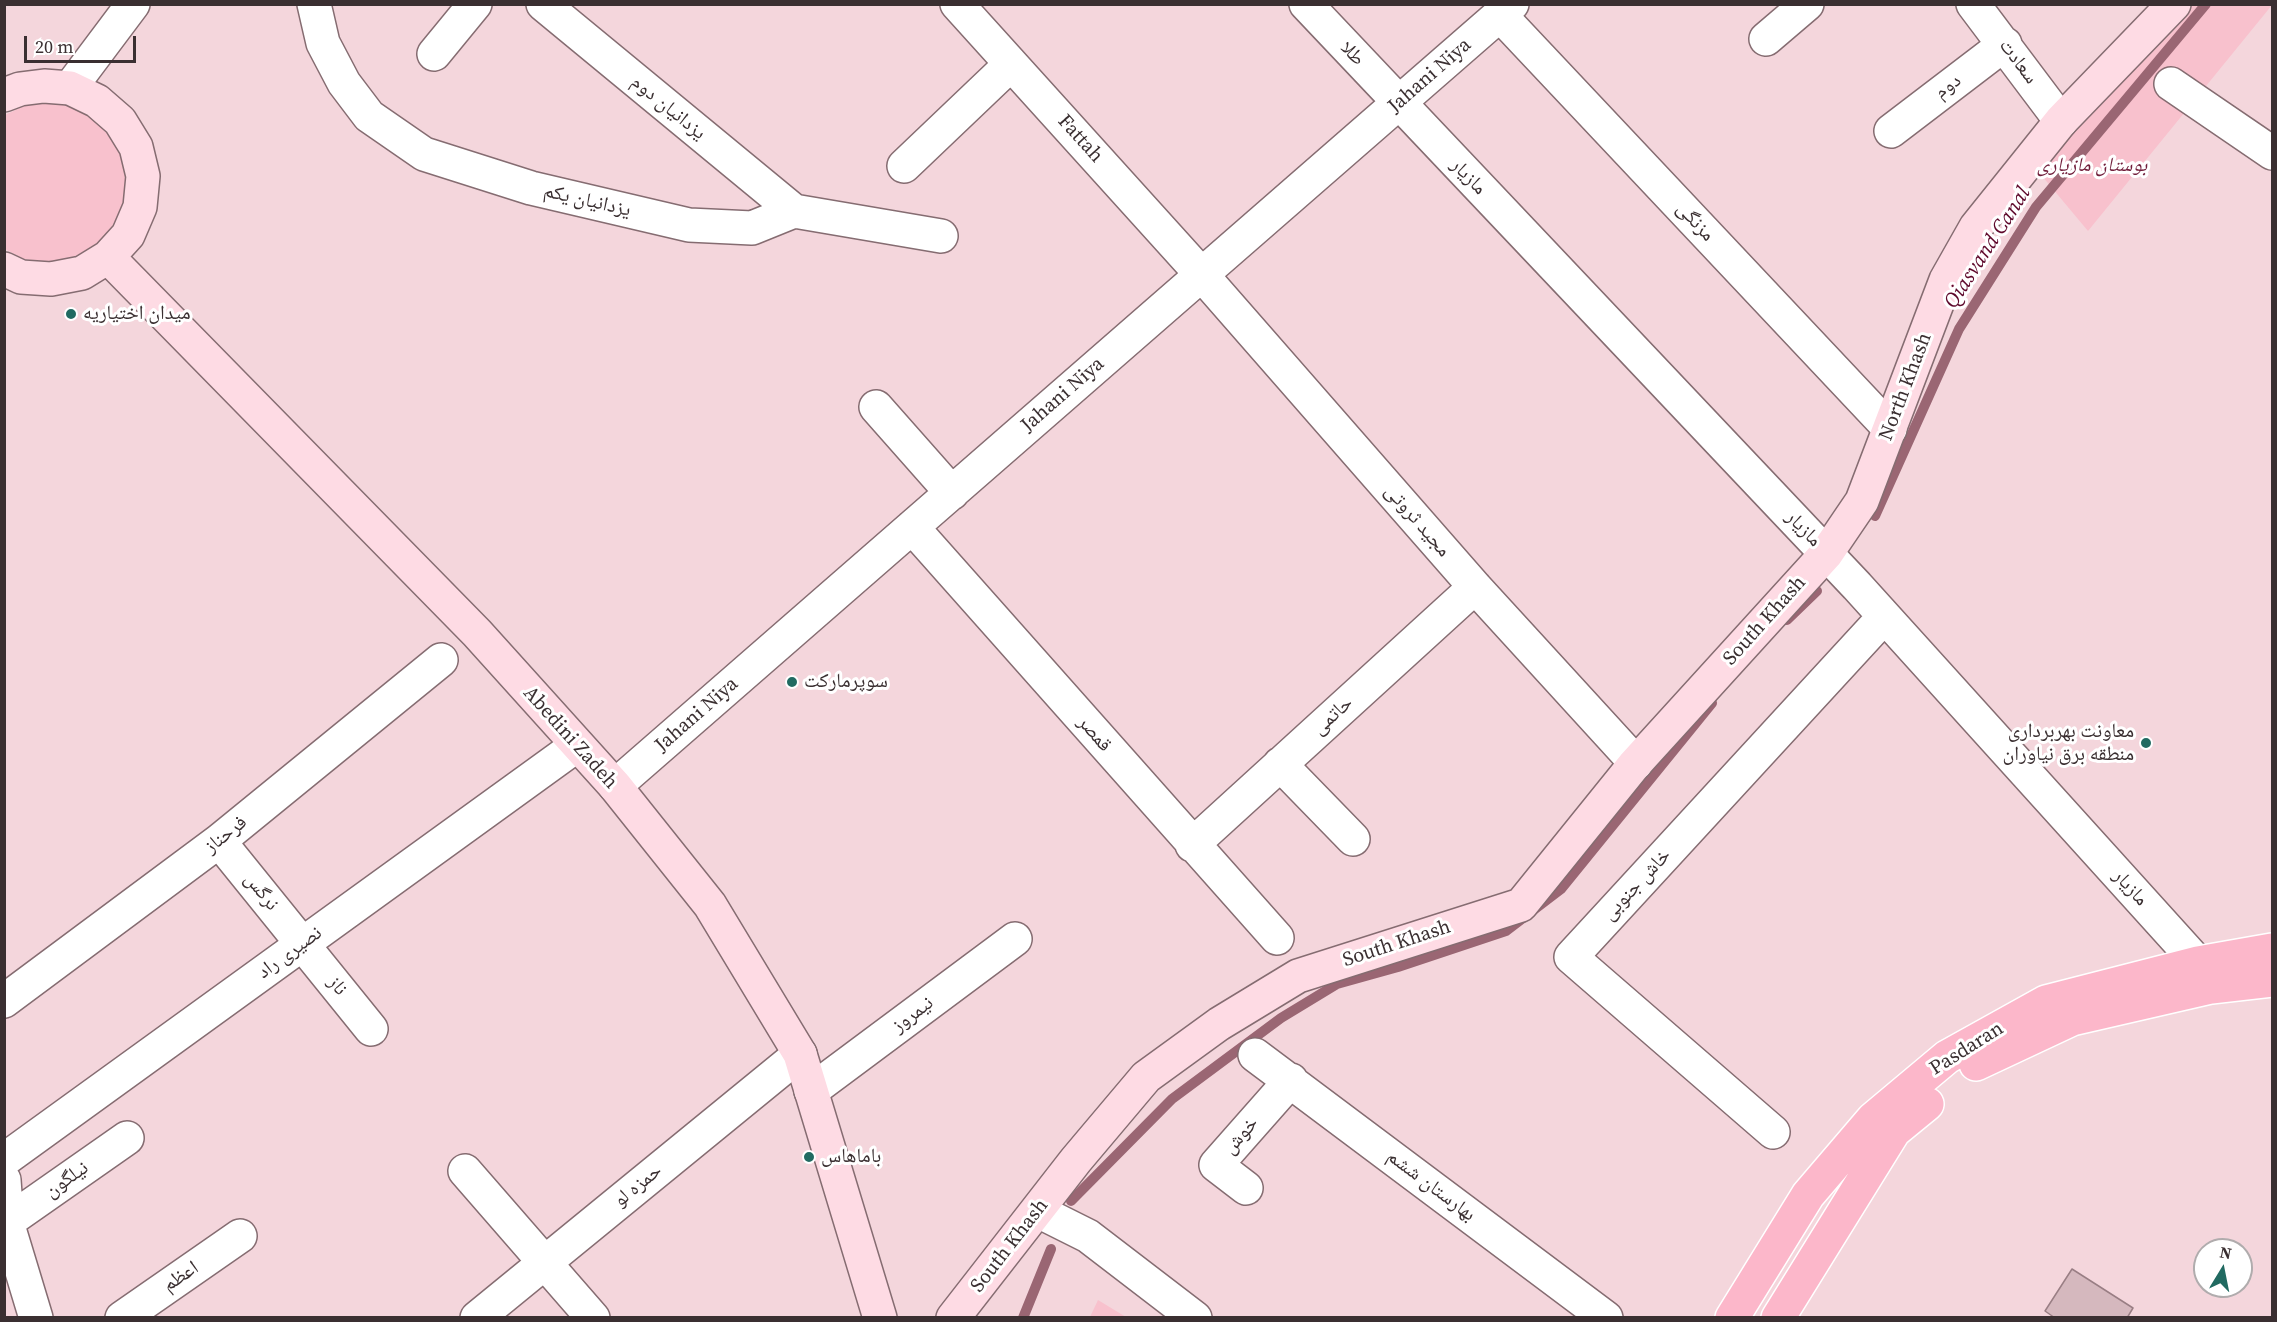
<!DOCTYPE html>
<meta charset="utf-8">
<style>
body{margin:0}
#map{position:relative;width:2277px;height:1322px;overflow:hidden;background:#f4d6dc;font-family:"Source Serif 4",serif}
canvas{display:block}
.frame{position:absolute;inset:0;border:6px solid #3a2f31;pointer-events:none}
.north{position:absolute;left:2193px;top:1238px;width:60px;height:60px;box-sizing:border-box;background:#fff;border:2px solid #b0acad;border-radius:50%;rotate:10deg;font-size:16px;font-weight:700;line-height:24px;text-align:center;color:#3a2f31}
.north::after{content:'';display:block;margin:auto;width:21px;height:27px;background:#216a61;clip-path:polygon(50% 0,100% 100%,50% 72%,0 100%)}
.scale{position:absolute;left:24px;top:36px;width:112px;height:27px;box-sizing:border-box;border:3px solid #3a2f31;border-top:0;padding-left:8px;font-size:18px;line-height:21px;white-space:nowrap;color:#3a2f31;-webkit-text-stroke:4px #fff;paint-order:stroke}
</style>
<div id="map">
<canvas width="2277" height="1322"></canvas>
<div class="frame"></div>
<div class="north">N</div>
<div class="scale">20 m</div>
</div>
<script>
const context = document.querySelector('canvas').getContext('2d');
context.lineJoin = 'round';
function fill(path, color) {
  context.fillStyle = color;
  context.fill(path, 'evenodd');
}
function shape(rows) {
  const path = new Path2D();
  for (const r of rows) {
    path.moveTo(r[0], r[1]);
    for (let i = 2; i < r.length; i += 2) path.lineTo(r[i], r[i + 1]);
  }
  return path;
}
function stroke(path, color, width, dash) {
  context.strokeStyle = color;
  context.lineWidth = width;
  context.lineCap = dash ? 'butt' : 'round';
  context.setLineDash(dash || []);
  context.stroke(path);
}
function write(font, color, halo, rows, align = 'center') {
  context.font = font + ' "Source Serif 4","Noto Naskh Arabic",serif';
  context.lineWidth = 6;
  context.setLineDash([]);
  context.textBaseline = 'middle';
  context.strokeStyle = halo;
  context.fillStyle = color;
  for (const [text, x, y, turn = 0] of rows) {
    context.save();
    context.translate(x, y);
    context.rotate((+turn || 0) * Math.PI / 180);
    context.textAlign = isNaN(turn) ? turn : align;
    if (halo) context.strokeText(text, 0, 0);
    context.fillText(text, 0, 0);
    context.restore();
  }
}
const green = shape([
 [2193,5,2272,5,2088,231,2037,170],
 [53,102,80,108,103,124,119,145,127,171,127,198,117,224,99,244,74,258,48,262,23,259,5,249,5,115,26,105],
 [1098,1300,1126,1317,1090,1317]
]);
const stream = shape([
 [1875,516,1959,329,2036,207,2206,4],
 [1787,620,1817,591],
 [1071,1201,1172,1099,1281,1018,1337,984,1398,967,1506,931,1561,889,1712,703],
 [1023,1318,1051,1249]
]);
const building = shape([
 [2072,1269,2133,1308,2127,1318,2055,1318,2045,1311,2072,1269]
]);
const street = shape([
 [314,4,323,43,344,83,369,116,424,154,531,188,689,225,752,228,794,211,941,236],
 [543,4,794,211],
 [957,4,1202,275,1475,587,1636,763],
 [1306,4,1857,586,2198,963],
 [1973,4,2061,121],
 [1500,15,1890,429],
 [1766,39,1807,4],
 [434,54,475,4],
 [2171,84,2272,153],
 [70,88,133,4],
 [1891,131,2005,44],
 [904,166,1011,64],
 [876,407,952,493],
 [912,527,1277,938],
 [1280,764,1353,839],
 [615,786,1512,4],
 [219,841,371,1029],
 [1192,845,1475,587],
 [4,1001,219,841,441,660],
 [1255,1055,1606,1318],
 [811,1091,1015,939],
 [1773,1132,1571,957,1884,617],
 [4,1160,576,746],
 [465,1171,593,1318],
 [4,1180,7,1222,36,1318],
 [1246,1188,1216,1165,1291,1080],
 [1038,1211,1088,1236,1195,1318],
 [7,1222,127,1138],
 [122,1318,240,1236],
 [477,1318,800,1054]
]);
const secondary = shape([
 [4,95,20,89,44,86,70,88,97,101,120,121,136,147,143,176,140,207,128,235,108,257,82,273,51,279,21,277,4,269],
 [108,257,477,633,615,786,710,905,800,1054,880,1318],
 [953,1318,1076,1160,1146,1077,1219,1024,1298,976,1521,905,1634,765,1826,554,1862,501,1946,280,1976,227,2061,121,2174,4]
]);
const primary = shape([
 [1976,1064,2072,1019,2211,987,2272,980],
 [1732,1318,1808,1195,1873,1119,1947,1057,2046,1002,2198,963,2272,950],
 [1778,1318,1894,1131,1927,1104]
]);
const markers = [
 [71,314,6,"#216a61"],
 [792,682,6,"#216a61"],
 [2146,743,6,"#216a61"],
 [809,1157,6,"#216a61"]
];
const streetNames = [
 ["طلا",1352,54,47],
 ["سعادت",2018,62,53],
 ["Jahani Niya",1430,76,-41],
 ["دوم",1948,87,-37],
 ["یزدانیان دوم",668,108,39],
 ["Fattah",1080,139,48],
 ["مازیار",1468,177,46],
 ["یزدانیان یکم",587,201,13],
 ["مزنگی",1695,222,47],
 ["North Khash",1906,387,-69],
 ["Jahani Niya",1063,395,-41],
 ["مجید ثروتی",1417,521,49],
 ["مازیار",1803,529,46],
 ["South Khash",1765,621,-48],
 ["Jahani Niya",697,715,-41],
 ["حاتمی",1333,716,-42],
 ["قمصر",1094,734,49],
 ["Abedini Zadeh",570,738,48],
 ["فرحناز",226,835,-38],
 ["خاش جنوبی",1637,885,-47],
 ["مازیار",2130,888,48],
 ["نرگس",261,892,51],
 ["South Khash",1397,944,-18],
 ["نصیری راد",290,953,-36],
 ["ناز",337,986,52],
 ["نیمروز",913,1015,-37],
 ["Pasdaran",1967,1049,-32],
 ["خوش",1241,1136,-49],
 ["نیلگون",67,1180,-35],
 ["حمزه لو",638,1186,-39],
 ["بهارستان ششم",1431,1186,37],
 ["South Khash",1010,1246,-52],
 ["اعظم",181,1277,-34]
];
const parkNames = [
 ["بوستان مازیاری",2092,166]
];
const poiNames = [
 ["میدان اختیاریه",83,314],
 ["سوپرمارکت",804,682],
 ["معاونت بهربرداری",2134,732,"right"],
 ["منطقه برق نیاوران",2134,755,"right"],
 ["باماهاس",821,1157]
];
const waterNames = [
 ["Qiasvand Canal",1988,248,-57]
];
fill(green, '#f8c1cd');
stroke(stream, '#9a6673', 10);
fill(building, '#d5b8be');
stroke(building, '#997e84', 1.5);
stroke(street, '#856c71', 36);
stroke(secondary, '#856c71', 36);
stroke(primary, '#fff', 36);
stroke(street, '#fff', 33);
stroke(secondary, '#fedbe4', 33);
stroke(primary, '#fcb7ca', 33);
for (const [x, y, r, color] of markers) {
  const dot = new Path2D();
  dot.arc(x, y, r, 0, 2 * Math.PI);
  context.fillStyle = color;
  context.fill(dot);
  stroke(dot, '#fff', 2);
}
write('20px', '#3a2f31', '#fff', streetNames);
write('italic 20px', '#711e3b', '#fff', parkNames);
write('20px', '#3a2f31', '#fff', poiNames, 'left');
write('italic 21px', '#5e082b', '#fff', waterNames);
</script>
